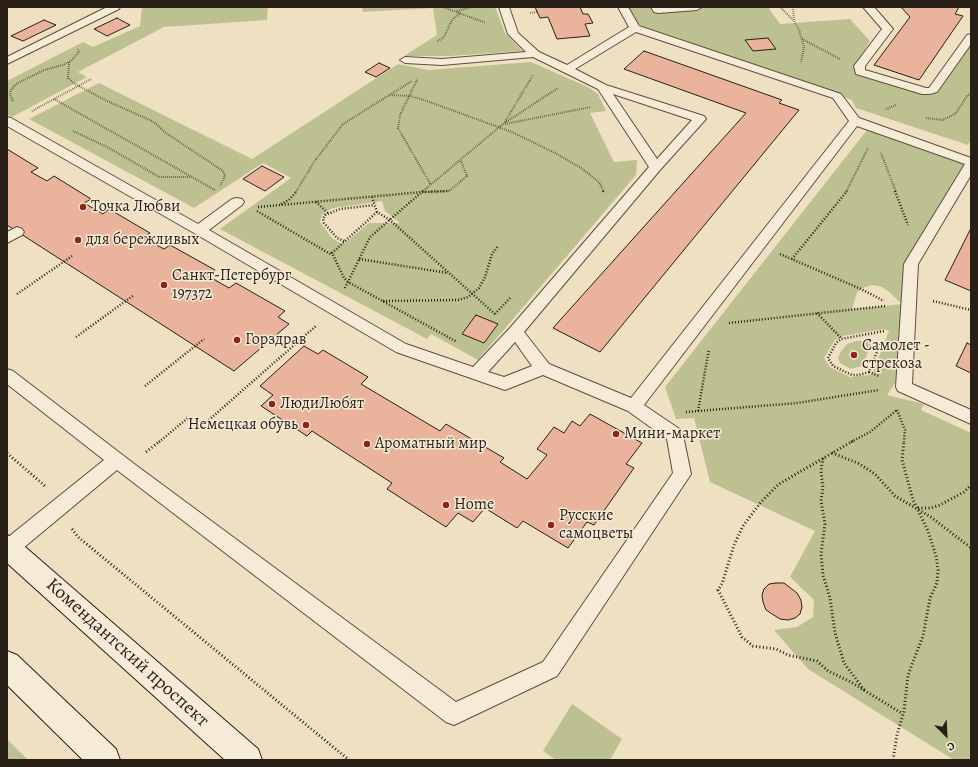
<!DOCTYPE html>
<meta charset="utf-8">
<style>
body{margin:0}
#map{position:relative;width:978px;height:767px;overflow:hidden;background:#f0e0c2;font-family:Alegreya,serif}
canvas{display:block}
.frame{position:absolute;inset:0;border:8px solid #281f16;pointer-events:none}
.north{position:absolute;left:926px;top:715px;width:40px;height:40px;-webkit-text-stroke:3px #f5ebd7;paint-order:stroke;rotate:156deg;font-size:11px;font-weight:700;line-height:16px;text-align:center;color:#281f16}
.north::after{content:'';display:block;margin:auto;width:14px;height:18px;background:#281f16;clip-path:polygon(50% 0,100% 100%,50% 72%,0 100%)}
</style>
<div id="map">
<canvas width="978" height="767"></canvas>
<div class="frame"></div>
<div class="north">С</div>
</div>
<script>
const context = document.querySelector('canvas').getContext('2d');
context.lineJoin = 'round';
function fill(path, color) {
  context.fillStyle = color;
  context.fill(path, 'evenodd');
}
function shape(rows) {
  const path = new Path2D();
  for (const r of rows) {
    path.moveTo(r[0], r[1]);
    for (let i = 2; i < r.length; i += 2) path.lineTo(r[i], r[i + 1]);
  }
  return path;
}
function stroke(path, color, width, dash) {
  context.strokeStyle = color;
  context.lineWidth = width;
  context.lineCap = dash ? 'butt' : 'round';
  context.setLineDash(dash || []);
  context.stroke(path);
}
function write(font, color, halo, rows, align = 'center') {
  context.font = font + ' Alegreya,serif';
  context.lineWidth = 3;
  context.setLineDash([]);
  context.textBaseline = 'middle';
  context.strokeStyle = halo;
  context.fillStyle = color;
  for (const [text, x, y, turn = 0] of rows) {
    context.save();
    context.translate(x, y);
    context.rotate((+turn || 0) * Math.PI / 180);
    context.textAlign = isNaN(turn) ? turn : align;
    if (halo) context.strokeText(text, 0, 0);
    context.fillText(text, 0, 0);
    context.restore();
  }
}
const green = shape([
 [142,7,268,7,267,20,164,27,78,72,87,77,12,117,7,114,7,81,83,42,93,47,140,26],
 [362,7,495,7,505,33,522,51,450,56,404,56,437,35,433,8,363,12],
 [629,7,651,7,653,10,661,11,719,7,768,7,780,24,850,19,870,41,855,66,858,74,925,94,971,43,971,139,968,145,856,108,852,100,810,83,642,26,638,23],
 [531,62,588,87,598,94,606,111,590,113,614,162,637,160,636,175,478,360,431,334,427,339,220,229,291,178,263,163,194,208,29,119,99,83,252,159,398,64,428,70],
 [382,201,385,211,400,223,369,223,344,244,340,243,332,238,320,222,322,215,326,211,334,208],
 [867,130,964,164,908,262,897,380,887,395,924,404,921,410,971,433,971,760,954,760,808,669,774,630,797,627,813,617,814,600,790,577,815,531,710,482,694,418,676,419,665,387],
 [873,285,882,287,888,291,902,304,852,309,857,292,865,287],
 [884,329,889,331,873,372,870,375,850,377,830,367,824,358,835,340,843,336],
 [856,341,867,341,871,345,862,366,851,369,840,363,838,358,840,353,847,344],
 [572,704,622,739,610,760,556,760,543,751],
 [7,739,28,760,7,760]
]);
const building = shape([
 [535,7,580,7,583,14,588,14,593,23,585,24,590,36,557,39,548,17,540,18,535,7],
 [901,7,959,7,955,14,963,16,919,80,874,65,910,17,901,7],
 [117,18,130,25,107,36,94,29,117,18],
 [44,20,56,25,23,41,11,36,44,20],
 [768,38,776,49,753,51,745,40,768,38],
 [644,51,782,100,779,103,799,110,600,352,553,328,746,113,624,69,644,51],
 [379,63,390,68,376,77,365,72,379,63],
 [7,149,38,168,31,172,47,181,54,176,91,199,84,203,103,214,109,209,150,233,143,238,164,249,170,245,215,270,208,276,229,288,236,283,285,311,278,317,289,324,234,371,7,225,7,149],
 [262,166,284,177,265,191,243,179,262,166],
 [971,228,971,291,945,280,971,228],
 [476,315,498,324,484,343,462,334,476,315],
 [967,343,971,345,971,373,956,366,967,343],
 [304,346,318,354,323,350,368,377,361,384,440,431,446,424,504,458,500,462,527,479,547,455,537,449,554,427,564,433,572,421,580,426,590,414,642,443,626,464,634,468,622,485,594,525,587,522,568,548,523,521,517,528,485,508,473,522,458,513,446,527,387,489,392,483,312,431,307,436,261,406,273,395,260,386,304,346],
 [776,583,784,583,797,593,801,600,802,607,800,614,795,618,788,620,780,619,766,610,763,602,762,595,764,589,769,584,776,583]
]);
const pathFar2 = shape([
 [443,7,486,23],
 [780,7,794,21,799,30,804,47,801,63],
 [793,7,794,20],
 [457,11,472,7],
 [530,13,537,12],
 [802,39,840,59],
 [438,41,444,37,452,20,460,13],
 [69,62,68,78,75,84,105,100,154,122,166,133,223,171,225,176,220,186],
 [417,80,400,115,398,128,431,185],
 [390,95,410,96,424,100,512,132,555,153,581,168,599,182,604,192],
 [54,99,215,190],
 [13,101,10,95,11,90,16,84,44,70,63,65,71,61,79,52,78,49],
 [886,109,896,105],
 [32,111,91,79],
 [926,118,942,120,951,116,956,113,967,96,971,93],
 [505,122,533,75],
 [505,124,591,107],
 [73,131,107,147,159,177,190,177],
 [881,153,896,192],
 [296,192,314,162,343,124,412,81],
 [422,192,449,191,467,176,461,161],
 [422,192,503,124,558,88],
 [846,192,868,148]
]);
const pathFar1 = shape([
 [603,191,604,193],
 [895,191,908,225],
 [372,197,377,212,390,220,496,315],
 [316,202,328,213],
 [281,204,289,200,297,191],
 [258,207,422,192,449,191],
 [257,211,332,255],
 [377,212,332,253,344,278,348,282,457,342],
 [344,241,337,238,324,223,323,219,325,215,340,209,374,205],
 [780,254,861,289,884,301],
 [359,259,448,273],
 [792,259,847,191],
 [345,288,370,237,423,191],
 [17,294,72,256],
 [383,301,458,300,468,297,479,288,485,277,492,254,498,246],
 [933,301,971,310],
 [817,313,841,338],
 [495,314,511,297],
 [729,323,885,306],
 [76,337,134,295],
 [880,344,869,372,859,375,852,375,833,366,828,358,836,343,841,339,884,331],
 [869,372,879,376],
 [145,386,204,339],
 [897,410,905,430,904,442],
 [698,411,709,349],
 [686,412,797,403,879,390],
 [202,426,317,325],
 [159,442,189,417],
 [851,442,870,432,897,410]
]);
const path = shape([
 [853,441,779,484,761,502,743,526,734,545,722,584,718,590,742,637,753,646,776,649,788,655,817,661,828,671,849,681,903,714],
 [146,452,160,441],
 [7,453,45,486],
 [832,453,858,463,875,474,895,496,931,517,971,548],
 [823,458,821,471,823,488,821,501,825,524,821,554,823,575,830,598,835,633,844,663,865,691],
 [918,508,931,508,940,505,964,492,971,485],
 [72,529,78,537,349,760],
 [893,760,897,735,904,711,908,675,923,636,930,598,937,583,938,570,936,556,928,531,913,500,902,460,904,441]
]);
const lane = shape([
 [107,7,120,7,119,9,7,64,7,57,107,7],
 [499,7,509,7,518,33,539,52,567,65,629,27,618,7,628,7,639,26,841,94,859,118,971,158,971,175,918,264,912,384,971,410,971,424,898,391,896,387,904,264,965,164,857,126,644,405,681,430,683,435,691,474,557,676,454,725,446,722,117,470,16,554,7,556,7,538,104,460,7,384,7,369,13,371,133,463,456,702,543,662,673,473,667,439,628,411,543,375,505,390,396,352,194,233,7,126,7,117,11,118,198,224,232,199,237,198,242,199,244,202,242,205,209,230,406,344,473,367,510,328,649,167,598,89,533,57,442,65,405,63,400,60,405,57,442,59,526,52,508,34,499,7],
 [636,32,833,98,849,121,631,398,549,364,524,332,660,170,706,119,704,116,606,85,575,69,636,32],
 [613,94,692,120,657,159,613,94],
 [515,342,532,366,504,377,488,372,515,342],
 [651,7,702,7,697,10,658,13,654,12,651,7],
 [863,7,874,7,893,29,865,66,865,70,926,88,929,88,967,35,971,34,971,44,937,92,930,94,922,94,856,74,854,66,882,29,863,7],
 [17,227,22,229,24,232,22,235,7,243,7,232,17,227]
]);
const secondary = shape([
 [7,535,16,539,258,749,262,760,225,760,7,563,7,535],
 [7,651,17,655,116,749,120,760,83,760,7,685,7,651]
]);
const markers = [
 [83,207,4,"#8f2418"],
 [78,240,4,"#8f2418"],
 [164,285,4,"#8f2418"],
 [237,340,4,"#8f2418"],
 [854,355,4,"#8f2418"],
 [272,404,4,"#8f2418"],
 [306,425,4,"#8f2418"],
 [616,434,4,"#8f2418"],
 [367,444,4,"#8f2418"],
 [446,505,4,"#8f2418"],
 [551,525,4,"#8f2418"]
];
const poiNames = [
 ["Точка Любви",91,207],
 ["для бережливых",86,240],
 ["Санкт-Петербург",172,276],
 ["197372",172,294],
 ["Горздрав",245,340],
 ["Самолет -",862,346],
 ["стрекоза",862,364],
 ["ЛюдиЛюбят",280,404],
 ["Немецкая обувь",298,425,"right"],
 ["Мини-маркет",624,434],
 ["Ароматный мир",375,444],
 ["Home",454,505],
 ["Русские",559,516],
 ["самоцветы",559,534]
];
const nearStreetnames = [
 ["Комендантский проспект",127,653,42]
];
fill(green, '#bdc191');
fill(building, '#e9b39c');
stroke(building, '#281f16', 1);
stroke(lane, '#5a4f41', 2);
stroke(secondary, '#281f16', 2);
stroke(pathFar2, '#281f16', 2, [0.5, 1.5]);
stroke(pathFar1, '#281f16', 2.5, [1, 2]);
stroke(path, '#281f16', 3, [1, 2.5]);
fill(lane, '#f5ebd7');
fill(secondary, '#f5ebd7');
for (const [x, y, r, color] of markers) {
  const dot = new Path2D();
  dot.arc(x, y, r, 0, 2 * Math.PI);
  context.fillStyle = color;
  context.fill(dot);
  stroke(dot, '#f5ebd7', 1.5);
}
write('16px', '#281f16', '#f5ebd7', poiNames, 'left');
write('19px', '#281f16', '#f5ebd7', nearStreetnames);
</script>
